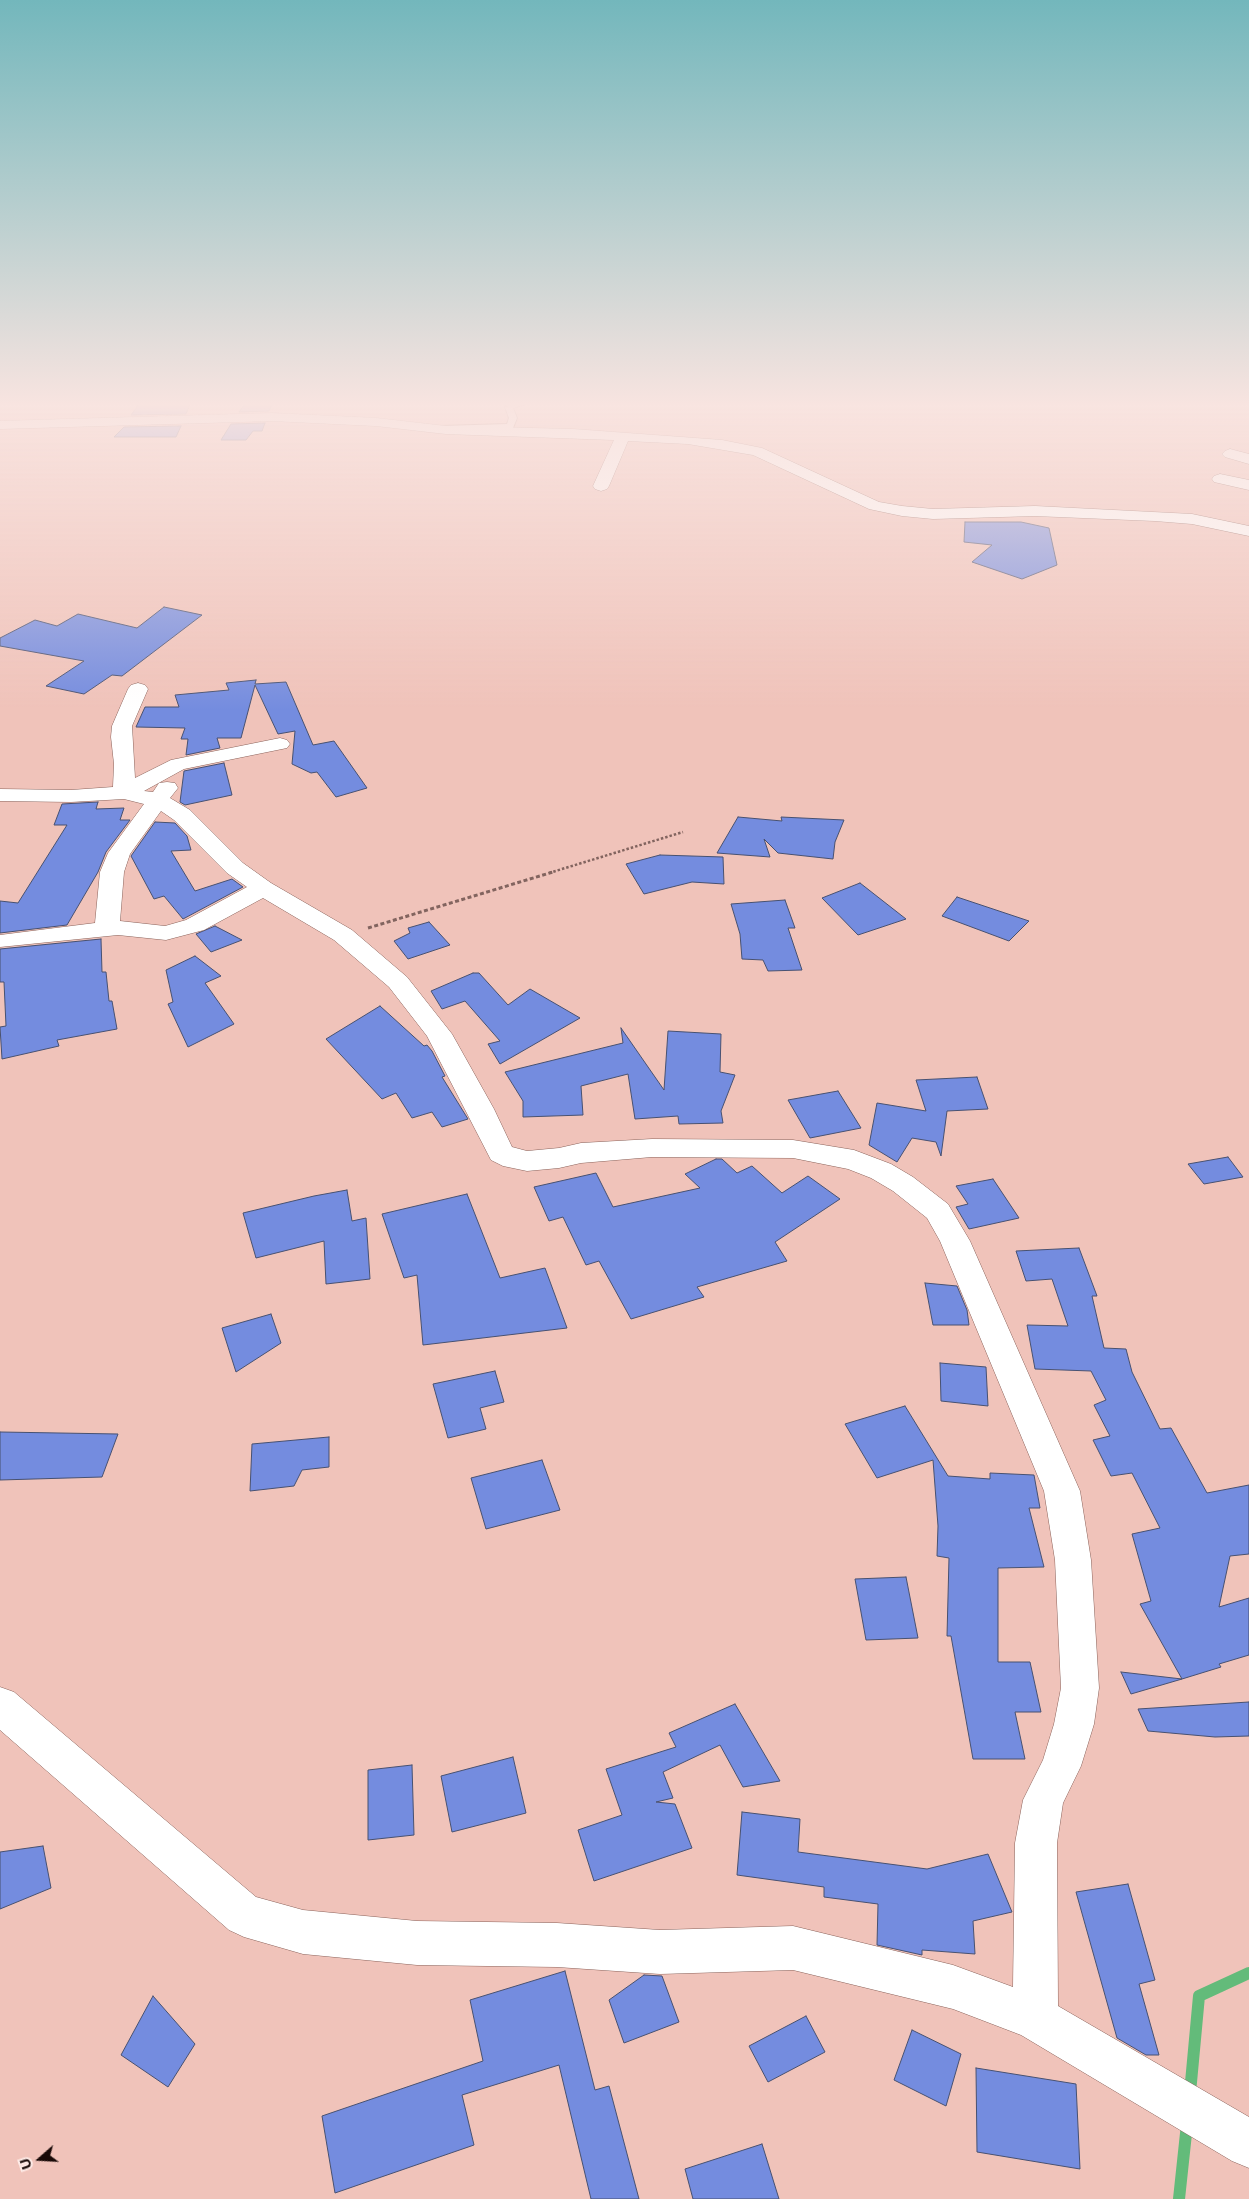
<!DOCTYPE html>
<style>
body{margin:0}
#map{position:relative;width:1249px;height:2199px;overflow:hidden;background:#f0c3ba;font-family:Montserrat,sans-serif}
canvas{display:block}
.north{position:absolute;left:15px;top:2134px;width:50px;height:50px;-webkit-text-stroke:4px #feebe7;paint-order:stroke;rotate:251deg;font-size:14px;font-weight:700;line-height:20px;text-align:center;color:#180907}
.north::after{content:'';display:block;margin:auto;width:18px;height:22px;background:#180907;clip-path:polygon(50% 0,100% 100%,50% 72%,0 100%)}
</style>
<div id="map">
<canvas width="1249" height="2199"></canvas>
<div class="north">U</div>
</div>
<script>
const context = document.querySelector('canvas').getContext('2d');
context.lineJoin = 'round';
function shape(rows) {
  const path = new Path2D();
  for (const r of rows) {
    path.moveTo(r[0], r[1]);
    for (let i = 2; i < r.length; i += 2) path.lineTo(r[i], r[i + 1]);
  }
  return path;
}
function stroke(path, color, width, dash) {
  context.strokeStyle = color;
  context.lineWidth = width;
  context.lineCap = dash ? 'butt' : 'round';
  context.setLineDash(dash || []);
  context.stroke(path);
}
function fill(path, color) {
  context.fillStyle = color;
  context.fill(path, 'evenodd');
}
const stream = shape([
 [1190,2093,1199,1996,1249,1973],
 [1179,2199,1187,2124]
]);
const building = shape([
 [150,402,191,402,186,414,131,415,140,403,150,402],
 [245,404,272,404,269,411,239,412,245,404],
 [265,423,262,431,253,431,246,440,221,440,231,424,265,423],
 [181,426,176,437,114,437,124,427,181,426],
 [965,522,1021,522,1049,528,1057,565,1022,579,972,562,992,545,964,542,965,522],
 [164,607,202,615,122,676,112,675,84,694,46,686,84,661,0,646,0,638,35,620,57,626,78,614,137,628,164,607],
 [256,680,255,684,286,682,313,745,334,741,367,788,336,797,317,772,311,773,292,764,295,731,278,734,255,685,241,738,217,738,220,748,186,755,188,739,181,739,185,728,136,727,145,707,179,707,175,695,229,690,226,683,256,680],
 [224,763,232,795,185,805,180,802,184,771,224,763],
 [98,802,96,809,124,808,120,820,130,820,106,852,98,872,67,925,0,933,0,901,18,903,67,825,54,825,62,804,98,802],
 [738,817,782,821,781,817,844,820,835,842,833,859,778,853,764,839,770,857,717,853,738,817],
 [155,822,175,823,187,836,191,850,171,851,195,891,232,879,243,887,183,919,164,896,154,899,131,856,155,822],
 [660,855,723,857,724,884,692,882,644,894,626,864,660,855],
 [860,883,906,919,858,935,822,898,860,883],
 [957,897,1029,921,1009,941,942,916,957,897],
 [785,900,795,928,788,928,802,970,768,971,763,960,742,959,740,934,731,904,785,900],
 [429,922,450,945,408,959,394,941,410,933,408,928,429,922],
 [215,926,242,940,211,952,196,934,215,926],
 [101,939,102,972,106,972,109,1001,112,1001,117,1029,57,1040,59,1046,2,1059,0,1027,6,1026,4,982,0,982,0,949,101,939],
 [195,956,221,976,205,983,234,1024,188,1047,168,1004,173,1002,166,970,195,956],
 [473,973,479,973,508,1005,530,989,580,1018,500,1064,488,1044,500,1041,465,1001,442,1009,431,991,473,973],
 [380,1006,424,1046,427,1045,432,1051,445,1076,442,1077,468,1119,442,1127,432,1112,412,1118,396,1093,382,1099,326,1039,380,1006],
 [621,1028,664,1090,668,1031,721,1034,720,1072,735,1075,721,1111,723,1123,679,1124,678,1116,635,1119,628,1074,581,1086,583,1115,523,1117,523,1101,505,1072,623,1043,621,1028],
 [977,1077,988,1109,947,1111,941,1156,936,1142,912,1138,897,1162,869,1145,877,1103,926,1111,916,1080,977,1077],
 [838,1091,861,1128,810,1138,788,1100,838,1091],
 [1228,1157,1243,1177,1204,1184,1188,1164,1228,1157],
 [716,1159,722,1159,737,1173,752,1166,782,1193,808,1176,840,1199,775,1242,787,1261,697,1287,704,1297,631,1319,599,1261,586,1265,563,1217,549,1221,534,1187,596,1173,613,1207,700,1188,685,1174,716,1159],
 [993,1179,1019,1218,969,1229,956,1207,968,1204,956,1186,993,1179],
 [347,1190,352,1221,366,1218,370,1279,326,1284,324,1241,256,1258,243,1213,314,1196,347,1190],
 [467,1194,500,1278,545,1268,567,1328,423,1345,417,1275,404,1278,382,1214,467,1194],
 [1079,1248,1097,1296,1092,1296,1104,1348,1126,1349,1132,1372,1160,1429,1171,1428,1207,1493,1249,1485,1249,1554,1230,1556,1219,1607,1249,1598,1249,1655,1219,1664,1221,1667,1182,1679,1140,1604,1151,1601,1132,1534,1160,1528,1132,1473,1111,1476,1093,1440,1110,1436,1094,1405,1106,1400,1091,1371,1035,1369,1027,1325,1068,1326,1052,1279,1026,1281,1016,1251,1079,1248],
 [925,1283,957,1286,967,1310,969,1325,933,1325,925,1283],
 [271,1314,281,1343,236,1372,222,1328,271,1314],
 [940,1363,986,1367,988,1406,941,1401,940,1363],
 [495,1371,504,1402,480,1408,486,1429,448,1438,433,1384,495,1371],
 [905,1406,948,1476,990,1479,990,1473,1034,1475,1040,1508,1029,1508,1044,1567,998,1568,998,1662,1030,1662,1041,1712,1015,1712,1025,1759,973,1759,951,1636,947,1636,949,1558,937,1556,938,1526,933,1460,877,1478,845,1424,905,1406],
 [0,1432,118,1434,102,1477,0,1480,0,1432],
 [329,1437,329,1467,302,1470,294,1486,250,1491,252,1444,329,1437],
 [542,1460,560,1510,486,1529,471,1478,542,1460],
 [906,1577,918,1638,866,1640,855,1579,906,1577],
 [1121,1672,1182,1679,1131,1694,1121,1672],
 [1249,1702,1249,1736,1215,1737,1148,1731,1138,1709,1249,1702],
 [735,1704,780,1781,743,1787,720,1745,663,1772,673,1798,656,1802,675,1804,692,1848,594,1881,578,1830,622,1815,606,1769,676,1747,669,1733,735,1704],
 [513,1757,526,1813,452,1832,441,1776,513,1757],
 [412,1765,414,1835,368,1840,368,1770,412,1765],
 [742,1812,800,1819,798,1852,927,1869,988,1854,1012,1912,973,1921,975,1954,922,1950,922,1955,877,1945,878,1904,824,1897,824,1887,737,1875,742,1812],
 [43,1846,51,1888,0,1909,0,1852,43,1846],
 [1128,1884,1155,1980,1139,1984,1159,2055,1146,2055,1117,2038,1076,1892,1128,1884],
 [565,1971,595,2090,609,2086,639,2199,591,2199,559,2065,462,2095,474,2145,335,2193,322,2116,483,2061,470,2000,565,1971],
 [644,1975,662,1976,679,2022,624,2043,609,2000,644,1975],
 [153,1996,195,2044,168,2087,121,2055,153,1996],
 [806,2016,825,2052,768,2082,749,2046,806,2016],
 [912,2030,961,2054,946,2106,894,2080,912,2030],
 [976,2068,1076,2084,1080,2169,977,2152,976,2068],
 [762,2144,779,2199,693,2199,685,2169,762,2144]
]);
const pathFar1 = shape([
 [549,873,683,832]
]);
const path = shape([
 [368,928,553,872]
]);
const lane = shape([
 [518,402,530,402,513,408,517,418,513,428,441,430,437,428,441,426,507,424,509,418,505,407,518,402]
]);
const street = shape([
 [272,413,376,418,446,426,573,429,722,440,762,448,879,502,902,506,933,509,1035,506,1192,514,1249,526,1249,536,1192,524,1155,521,1035,516,933,519,902,516,869,509,753,455,688,444,628,441,609,486,607,489,601,491,595,489,593,486,614,440,446,434,376,426,272,421,0,429,0,421,272,413],
 [1230,449,1249,454,1249,464,1225,457,1222,454,1225,451,1230,449],
 [1220,474,1249,480,1249,490,1214,482,1212,479,1214,476,1220,474],
 [138,683,145,685,148,689,132,726,135,778,171,760,280,738,287,740,290,744,287,748,184,769,144,791,153,792,159,783,167,782,175,783,178,788,170,798,190,810,243,863,271,883,352,930,407,977,452,1034,494,1109,512,1147,527,1151,559,1148,581,1143,652,1139,793,1140,854,1150,891,1164,913,1177,948,1204,970,1241,1080,1491,1091,1560,1099,1688,1094,1724,1081,1766,1063,1803,1057,1843,1058,2006,1249,2117,1249,2168,1232,2161,1021,2035,953,2009,793,1970,660,1974,557,1967,417,1965,303,1954,244,1937,229,1930,0,1730,0,1687,14,1692,256,1897,303,1910,417,1921,557,1923,660,1930,793,1926,953,1965,1013,1987,1015,1843,1023,1800,1043,1760,1054,1724,1061,1688,1055,1560,1044,1491,940,1241,927,1218,893,1191,871,1178,848,1169,793,1158,652,1157,581,1163,559,1168,527,1171,503,1166,491,1160,427,1036,389,987,334,940,263,898,204,930,166,940,118,935,0,947,0,935,95,923,100,872,108,853,144,804,124,799,71,802,0,801,0,789,71,790,113,787,114,764,111,737,112,726,128,689,131,685,138,683],
 [161,811,174,820,227,873,247,887,186,920,165,926,120,921,124,872,130,854,161,811]
]);
stroke(stream, '#63bb7a', 12);
fill(building, '#748cdf');
stroke(building, '#475171', 1);
stroke(lane, '#8a635b', 2);
stroke(street, '#8a635b', 1);
stroke(pathFar1, '#82645f', 2.5, [2.5, 2]);
stroke(path, '#82645f', 3, [4, 2.5]);
fill(lane, '#fff');
fill(street, '#fff');
const sky = context.createLinearGradient(0, 0, 0, 710);
sky.addColorStop(0, '#73b7bc');
sky.addColorStop(0.57, '#f8e4e0');
sky.addColorStop(1, '#f8e4e000');
context.fillStyle = sky;
context.fillRect(0, 0, 1249, 710);
</script>
